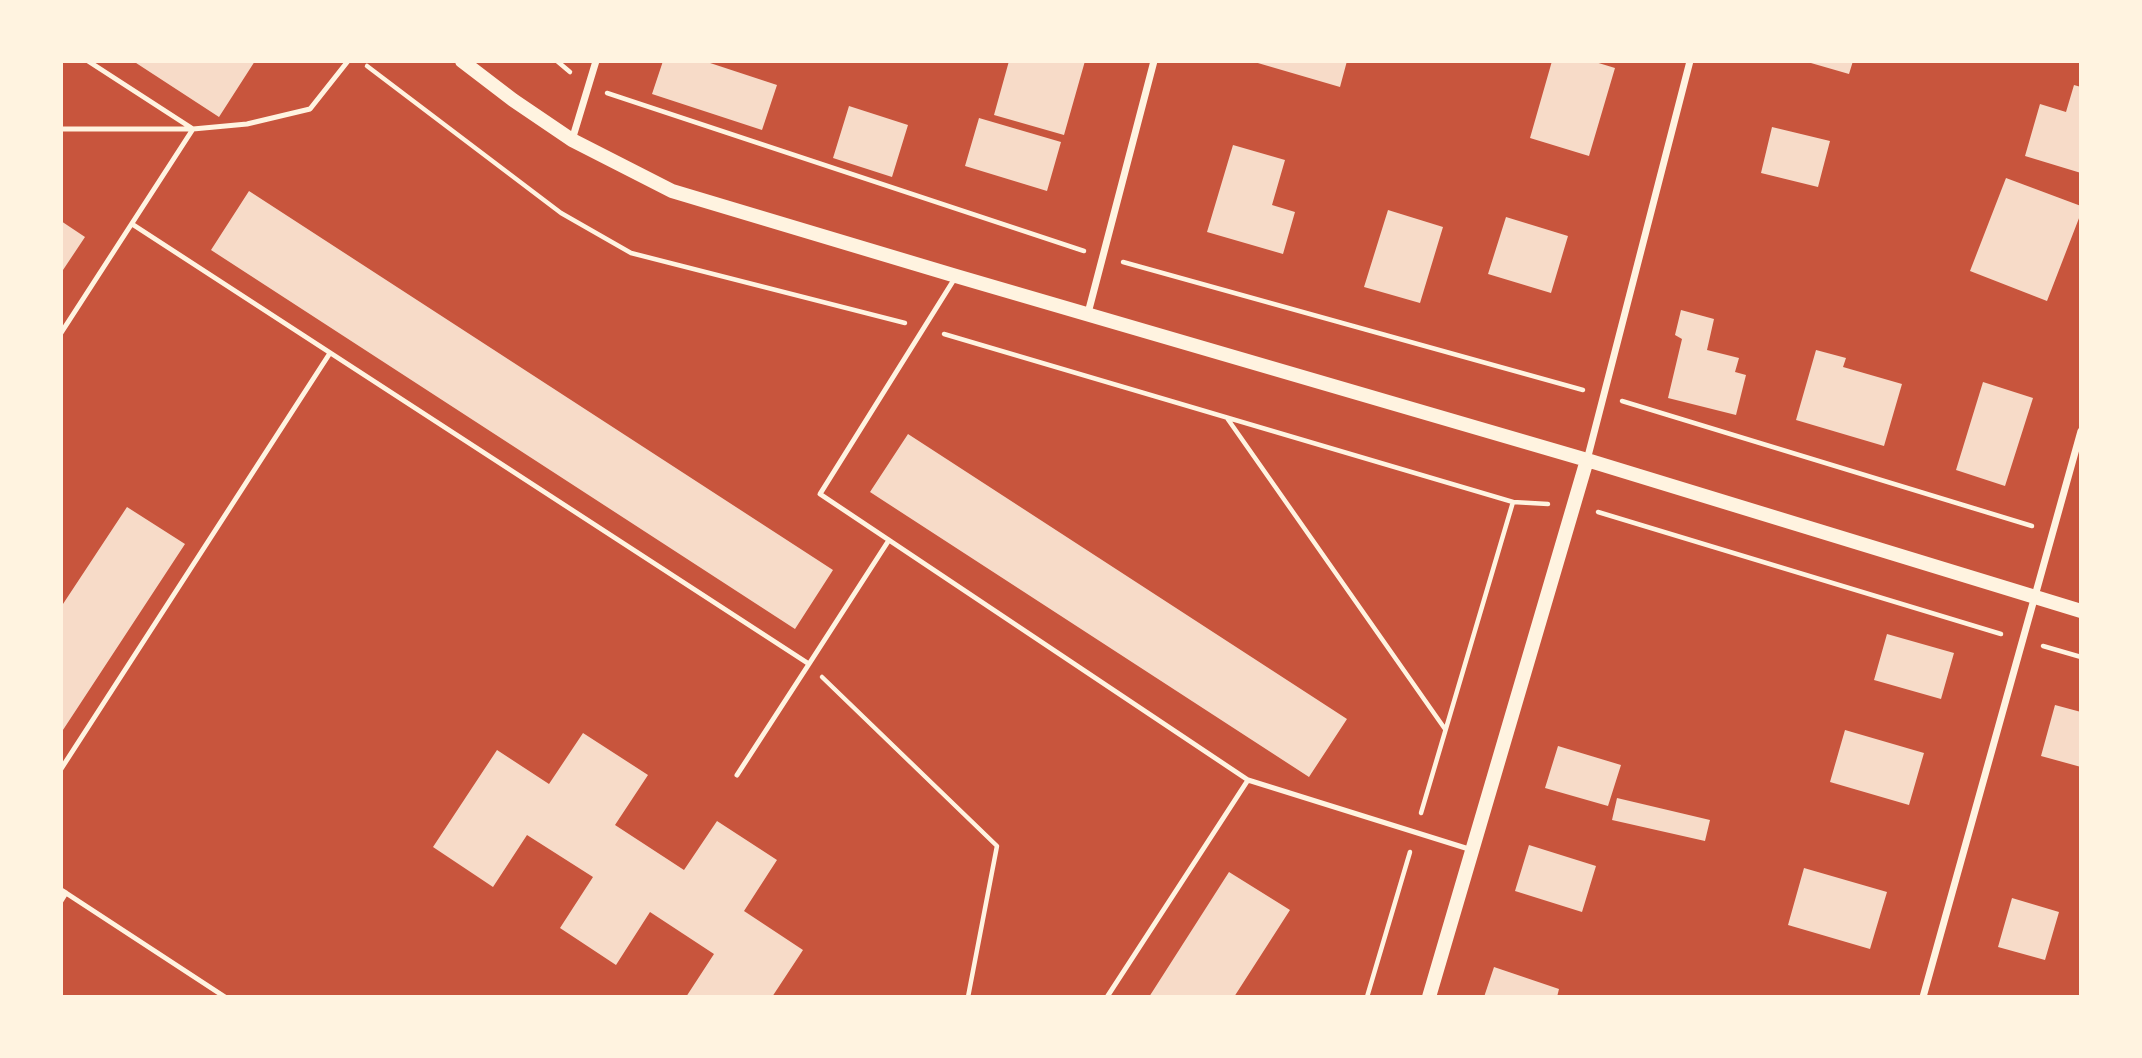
<!DOCTYPE html>
<style>
body{margin:0}
#map{position:relative;width:2142px;height:1058px;overflow:hidden;background:#c8553d;font-family:"Roboto Serif",serif}
canvas{display:block}
.frame{position:absolute;inset:0;border:63px solid #fff3e0;pointer-events:none}
</style>
<div id="map">
<canvas width="2142" height="1058"></canvas>
<div class="frame"></div>
</div>
<script>
const context = document.querySelector('canvas').getContext('2d');
context.lineJoin = 'round';
function fill(path, color) {
  context.fillStyle = color;
  context.fill(path, 'evenodd');
}
function shape(rows) {
  const path = new Path2D();
  for (const r of rows) {
    path.moveTo(r[0], r[1]);
    for (let i = 2; i < r.length; i += 2) path.lineTo(r[i], r[i + 1]);
  }
  return path;
}
function stroke(path, color, width, dash) {
  context.strokeStyle = color;
  context.lineWidth = width;
  context.lineCap = dash ? 'butt' : 'round';
  context.setLineDash(dash || []);
  context.stroke(path);
}
const building = shape([
 [133,61,255,61,219,117],
 [663,61,704,61,777,85,762,130,652,94],
 [1009,61,1085,61,1064,135,994,115],
 [1251,61,1347,61,1340,87],
 [1552,61,1592,61,1615,68,1589,156,1530,138],
 [1804,61,1853,61,1849,74],
 [2074,85,2081,87,2081,173,2025,156,2040,104,2066,112],
 [849,106,908,125,892,177,833,158],
 [979,118,1061,142,1047,191,965,166],
 [1772,127,1830,141,1818,187,1761,173],
 [1233,145,1285,160,1272,205,1295,212,1283,254,1207,232],
 [2006,178,2081,206,2081,213,2047,301,1970,271],
 [249,191,833,570,795,629,211,250],
 [1388,210,1443,227,1420,303,1364,287],
 [1506,217,1568,236,1551,293,1488,274],
 [61,221,85,237,61,273],
 [1681,310,1714,319,1707,350,1739,358,1735,372,1746,375,1736,415,1668,398,1682,339,1675,335],
 [1816,350,1846,358,1843,367,1902,384,1884,446,1796,420],
 [1983,382,2033,398,2005,486,1956,470],
 [908,434,1347,719,1309,777,870,492],
 [127,507,185,544,61,733,61,607],
 [1887,634,1954,653,1941,699,1874,680],
 [2055,705,2081,712,2081,767,2041,756],
 [1845,730,1924,753,1909,805,1830,782],
 [583,733,648,775,615,825,684,870,717,821,777,860,744,911,803,950,772,997,686,997,714,954,650,912,616,965,560,928,593,877,527,835,493,887,433,847,497,750,549,784],
 [1558,746,1621,765,1608,806,1545,788],
 [1617,798,1710,820,1705,841,1612,820],
 [1529,845,1596,866,1582,912,1515,891],
 [1804,868,1887,892,1870,949,1788,925],
 [1229,872,1290,910,1234,997,1149,997],
 [2012,898,2059,912,2045,960,1998,947],
 [1494,967,1559,989,1557,997,1484,997]
]);
const path = shape([
 [557,61,570,72],
 [367,66,561,213,631,253,905,323],
 [607,93,1084,251],
 [1123,262,1583,390],
 [944,334,1513,502,1548,504],
 [1622,401,2032,526],
 [1227,418,1445,729],
 [1598,512,2001,634],
 [2043,646,2081,657],
 [822,677,997,846,968,997],
 [1421,813,1513,502],
 [1367,997,1410,852]
]);
const service = shape([
 [88,61,193,129,247,124,310,109,348,61],
 [61,129,193,129,61,333],
 [132,224,809,664,889,540],
 [955,278,820,494,1248,780],
 [61,769,330,353],
 [737,775,809,664],
 [61,890,66,893,61,901],
 [66,893,225,997],
 [1107,997,1248,780,1472,850]
]);
const minor = shape([
 [572,140,596,61],
 [1088,313,1154,61],
 [1587,460,1690,61],
 [1923,997,2081,431]
]);
const secondary = shape([
 [462,61,513,100,572,140,672,191,956,276,1587,460,2081,611],
 [1429,997,1587,460]
]);
fill(building, '#f7dbc8');
stroke(path, '#fff3e0', 4.5);
stroke(service, '#fff3e0', 5);
stroke(minor, '#fff3e0', 7);
stroke(secondary, '#fff3e0', 14);
</script>
